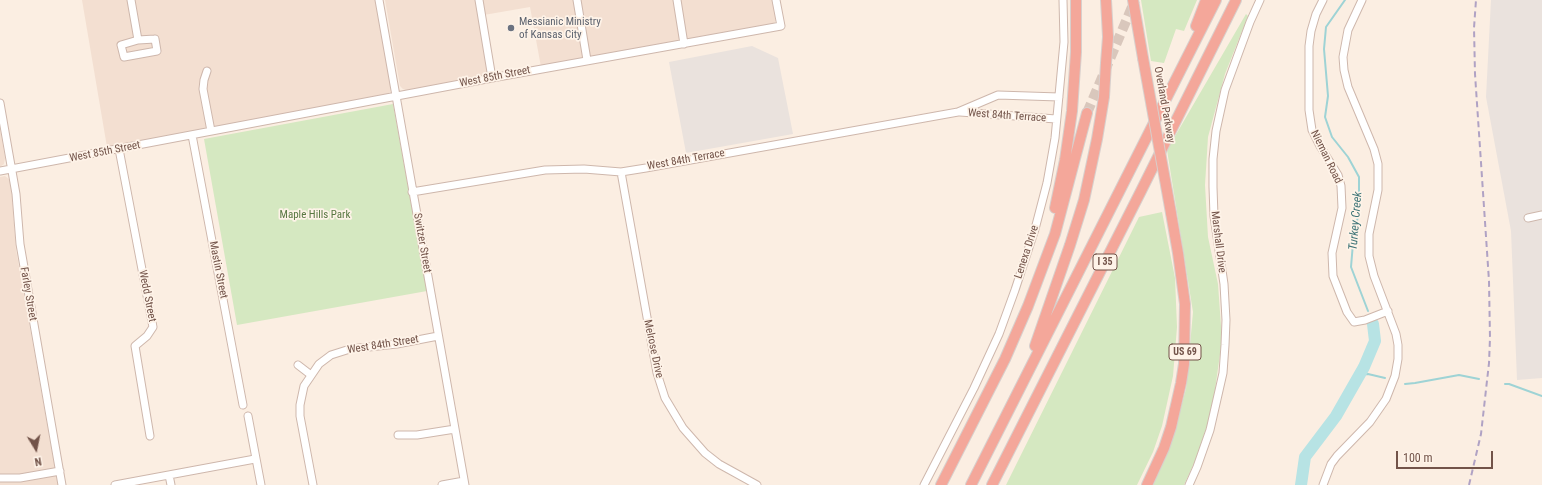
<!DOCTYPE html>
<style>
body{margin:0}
#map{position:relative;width:1542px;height:485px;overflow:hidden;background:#fbeee2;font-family:"Roboto Condensed",sans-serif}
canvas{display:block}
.north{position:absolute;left:16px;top:429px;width:40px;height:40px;-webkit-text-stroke:3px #fef3e8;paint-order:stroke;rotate:170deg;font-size:11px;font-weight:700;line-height:16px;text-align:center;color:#725349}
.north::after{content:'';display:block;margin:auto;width:14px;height:18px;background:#725349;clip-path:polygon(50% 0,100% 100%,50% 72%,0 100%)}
.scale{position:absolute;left:1396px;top:451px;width:97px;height:18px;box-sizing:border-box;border:2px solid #725349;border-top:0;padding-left:5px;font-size:12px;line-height:14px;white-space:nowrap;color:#725349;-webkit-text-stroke:3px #fef3e8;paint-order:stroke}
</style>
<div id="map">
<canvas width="1542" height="485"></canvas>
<div class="north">N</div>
<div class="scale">100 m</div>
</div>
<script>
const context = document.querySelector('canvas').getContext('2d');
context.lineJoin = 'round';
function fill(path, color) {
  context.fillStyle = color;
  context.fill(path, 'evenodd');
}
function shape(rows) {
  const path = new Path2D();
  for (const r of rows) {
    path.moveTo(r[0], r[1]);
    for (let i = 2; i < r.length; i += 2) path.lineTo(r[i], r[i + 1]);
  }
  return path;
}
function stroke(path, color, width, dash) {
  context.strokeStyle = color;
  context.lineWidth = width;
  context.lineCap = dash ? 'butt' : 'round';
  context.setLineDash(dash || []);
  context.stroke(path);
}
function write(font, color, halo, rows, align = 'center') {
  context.font = font + ' "Roboto Condensed",sans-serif';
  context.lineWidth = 3.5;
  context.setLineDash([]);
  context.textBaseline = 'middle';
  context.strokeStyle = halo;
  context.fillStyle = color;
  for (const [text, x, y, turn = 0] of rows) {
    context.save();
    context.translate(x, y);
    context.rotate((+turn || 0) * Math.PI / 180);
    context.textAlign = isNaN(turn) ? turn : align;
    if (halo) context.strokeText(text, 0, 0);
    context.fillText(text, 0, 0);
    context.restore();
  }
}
const residential = shape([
 [82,0,375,0,391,88,390,92,386,95,107,147],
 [385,0,774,0,776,19,774,24,771,25,541,67,530,7,478,16,487,71,485,76,408,91,403,89,400,86],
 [0,128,5,158,4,164,0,167],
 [5,176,10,180,11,183,16,250,58,485,0,485,0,177]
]);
const industrial = shape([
 [1491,0,1542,0,1542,378,1517,380,1511,231,1486,97],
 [752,46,778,58,793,134,686,153,669,62]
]);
const green = shape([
 [1141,0,1197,0,1184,31,1176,29,1164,63,1151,61],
 [1246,14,1248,16,1225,74,1208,137,1205,185,1208,237,1218,284,1222,340,1212,411,1196,459,1184,485,1153,485,1169,450,1186,389,1193,312,1167,150],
 [393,104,427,291,237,325,204,139],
 [1162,212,1175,278,1177,327,1173,376,1162,426,1153,452,1137,485,1006,485,1139,217]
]);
const stream = shape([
 [1345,0,1326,27,1324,49,1328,96,1325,117,1332,137,1348,157,1359,177,1359,210,1353,243,1351,267,1368,311],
 [1359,375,1368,374,1385,378],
 [1405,384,1415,383,1459,375,1479,379],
 [1505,384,1509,384,1542,396]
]);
const river = shape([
 [1301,485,1305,457,1336,416,1364,367,1375,341,1373,324]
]);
const highwayTunnel = shape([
 [1087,113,1135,0]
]);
const minor = shape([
 [131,0,138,40],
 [379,0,465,485],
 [479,0,492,78],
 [577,0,587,60],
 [677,0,684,44],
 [1323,0,1316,14,1311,31,1309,46,1309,110,1312,130,1320,146,1338,175,1341,186,1342,208,1332,253,1333,276,1347,312,1354,322,1365,320,1388,311],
 [155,39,157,51,124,57,121,45,138,40,155,39],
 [207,71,204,80,203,89,211,131],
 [0,103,16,194,20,244,62,485],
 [960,112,1056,119],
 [192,135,243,405],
 [119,149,153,327,147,336,135,346,150,436],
 [0,171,492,78,781,26,776,0],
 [621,172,657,373,665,398,683,428,705,453,719,464,757,485],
 [412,192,545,170,584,169,621,172,646,168,958,112,998,95,1059,97],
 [1528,218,1542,215],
 [298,365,311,375],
 [248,416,261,485],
 [398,435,417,435,455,429],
 [169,475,171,485],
 [0,478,20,478,60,471],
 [115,485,255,459],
 [313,485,300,416,300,405,304,386,319,364,331,355,350,349,397,344,438,336],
 [442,485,464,481],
 [924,485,974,388,999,334,1015,290,1035,229,1047,183,1055,138,1064,42,1063,0],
 [1189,485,1197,467,1210,430,1223,373,1225,345,1226,320,1224,284,1214,216,1213,187,1213,159,1216,131,1225,90,1250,22,1260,0],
 [1323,485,1331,464,1337,456,1370,422,1386,399,1395,376,1398,359,1398,345,1396,334,1374,276,1369,256,1369,234,1378,190,1378,164,1374,149,1348,87,1344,70,1343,57,1348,30,1362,0]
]);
const highway = shape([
 [1133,0,1143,58],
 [1196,26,1206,0],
 [1055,208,1065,160,1072,111,1076,52,1076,0],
 [1035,346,1070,245,1084,200,1097,139,1104,97,1106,63,1108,37,1106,0],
 [941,485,1005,359,1028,306,1055,234,1087,113],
 [971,485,1216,0],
 [992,485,1141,191,1236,0],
 [1147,485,1164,448,1171,427,1181,383,1184,364,1185,304,1178,253,1171,213]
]);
const rail = shape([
 [1469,485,1481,434,1489,363,1490,338,1489,281,1475,74,1474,28,1476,0]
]);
const highwayBridge = shape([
 [1143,58,1171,213]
]);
const markers = [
 [511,28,4,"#6b7280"]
];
const shields = [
 [1105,262,24],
 [1185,352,32]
];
const shieldNames = [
 ["I 35",1105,262],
 ["US 69",1185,352]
];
const worshipNames = [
 ["Messianic Ministry",519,22],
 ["of Kansas City",519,35]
];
const streetNames = [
 ["West 85th Street",495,77,-11],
 ["Overland Parkway",1164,105,80],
 ["West 84th Terrace",1007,116,4],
 ["West 85th Street",105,152,-11],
 ["Nieman Road",1326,157,64],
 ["West 84th Terrace",686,160,-10],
 ["Marshall Drive",1218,242,83],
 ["Switzer Street",422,243,80],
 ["Lenexa Drive",1027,252,-72],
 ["Mastin Street",218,270,79],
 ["Farley Street",28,294,80],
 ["Wedd Street",147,296,79],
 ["West 84th Street",383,345,-9],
 ["Melrose Drive",653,349,78]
];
const parkNames = [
 ["Maple Hills Park",315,215]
];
const waterNames = [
 ["Turkey Creek",1356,221,-85]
];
fill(residential, '#f3dfd1');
fill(industrial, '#eae2dd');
fill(green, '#d5e8c1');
stroke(stream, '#9ed3d5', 2);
stroke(river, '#b7e3e4', 12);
stroke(highwayTunnel, '#d9c7bc', 10, [10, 5]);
stroke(minor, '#ceb7ac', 9);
stroke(highway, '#d8cfcc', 12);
stroke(minor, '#fff', 7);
stroke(highway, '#f4a79a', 10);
stroke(rail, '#b0a2c4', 2, [6, 4]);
stroke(highwayBridge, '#d8cfcc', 12, []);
stroke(highwayBridge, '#f4a79a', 10);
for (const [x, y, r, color] of markers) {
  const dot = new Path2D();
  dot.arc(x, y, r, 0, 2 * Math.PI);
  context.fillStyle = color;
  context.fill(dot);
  stroke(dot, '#fef3e8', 1.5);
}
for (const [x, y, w] of shields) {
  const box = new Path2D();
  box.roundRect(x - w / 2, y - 8, w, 16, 3);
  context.fillStyle = '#fef3e8';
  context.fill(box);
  stroke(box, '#725349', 1);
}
write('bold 10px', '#725349', null, shieldNames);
write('11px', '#5b616d', '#fef3e8', worshipNames, 'left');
write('11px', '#725349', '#fef3e8', streetNames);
write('11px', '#587842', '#fef3e8', parkNames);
write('italic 12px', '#3e7477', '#fef3e8', waterNames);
</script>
